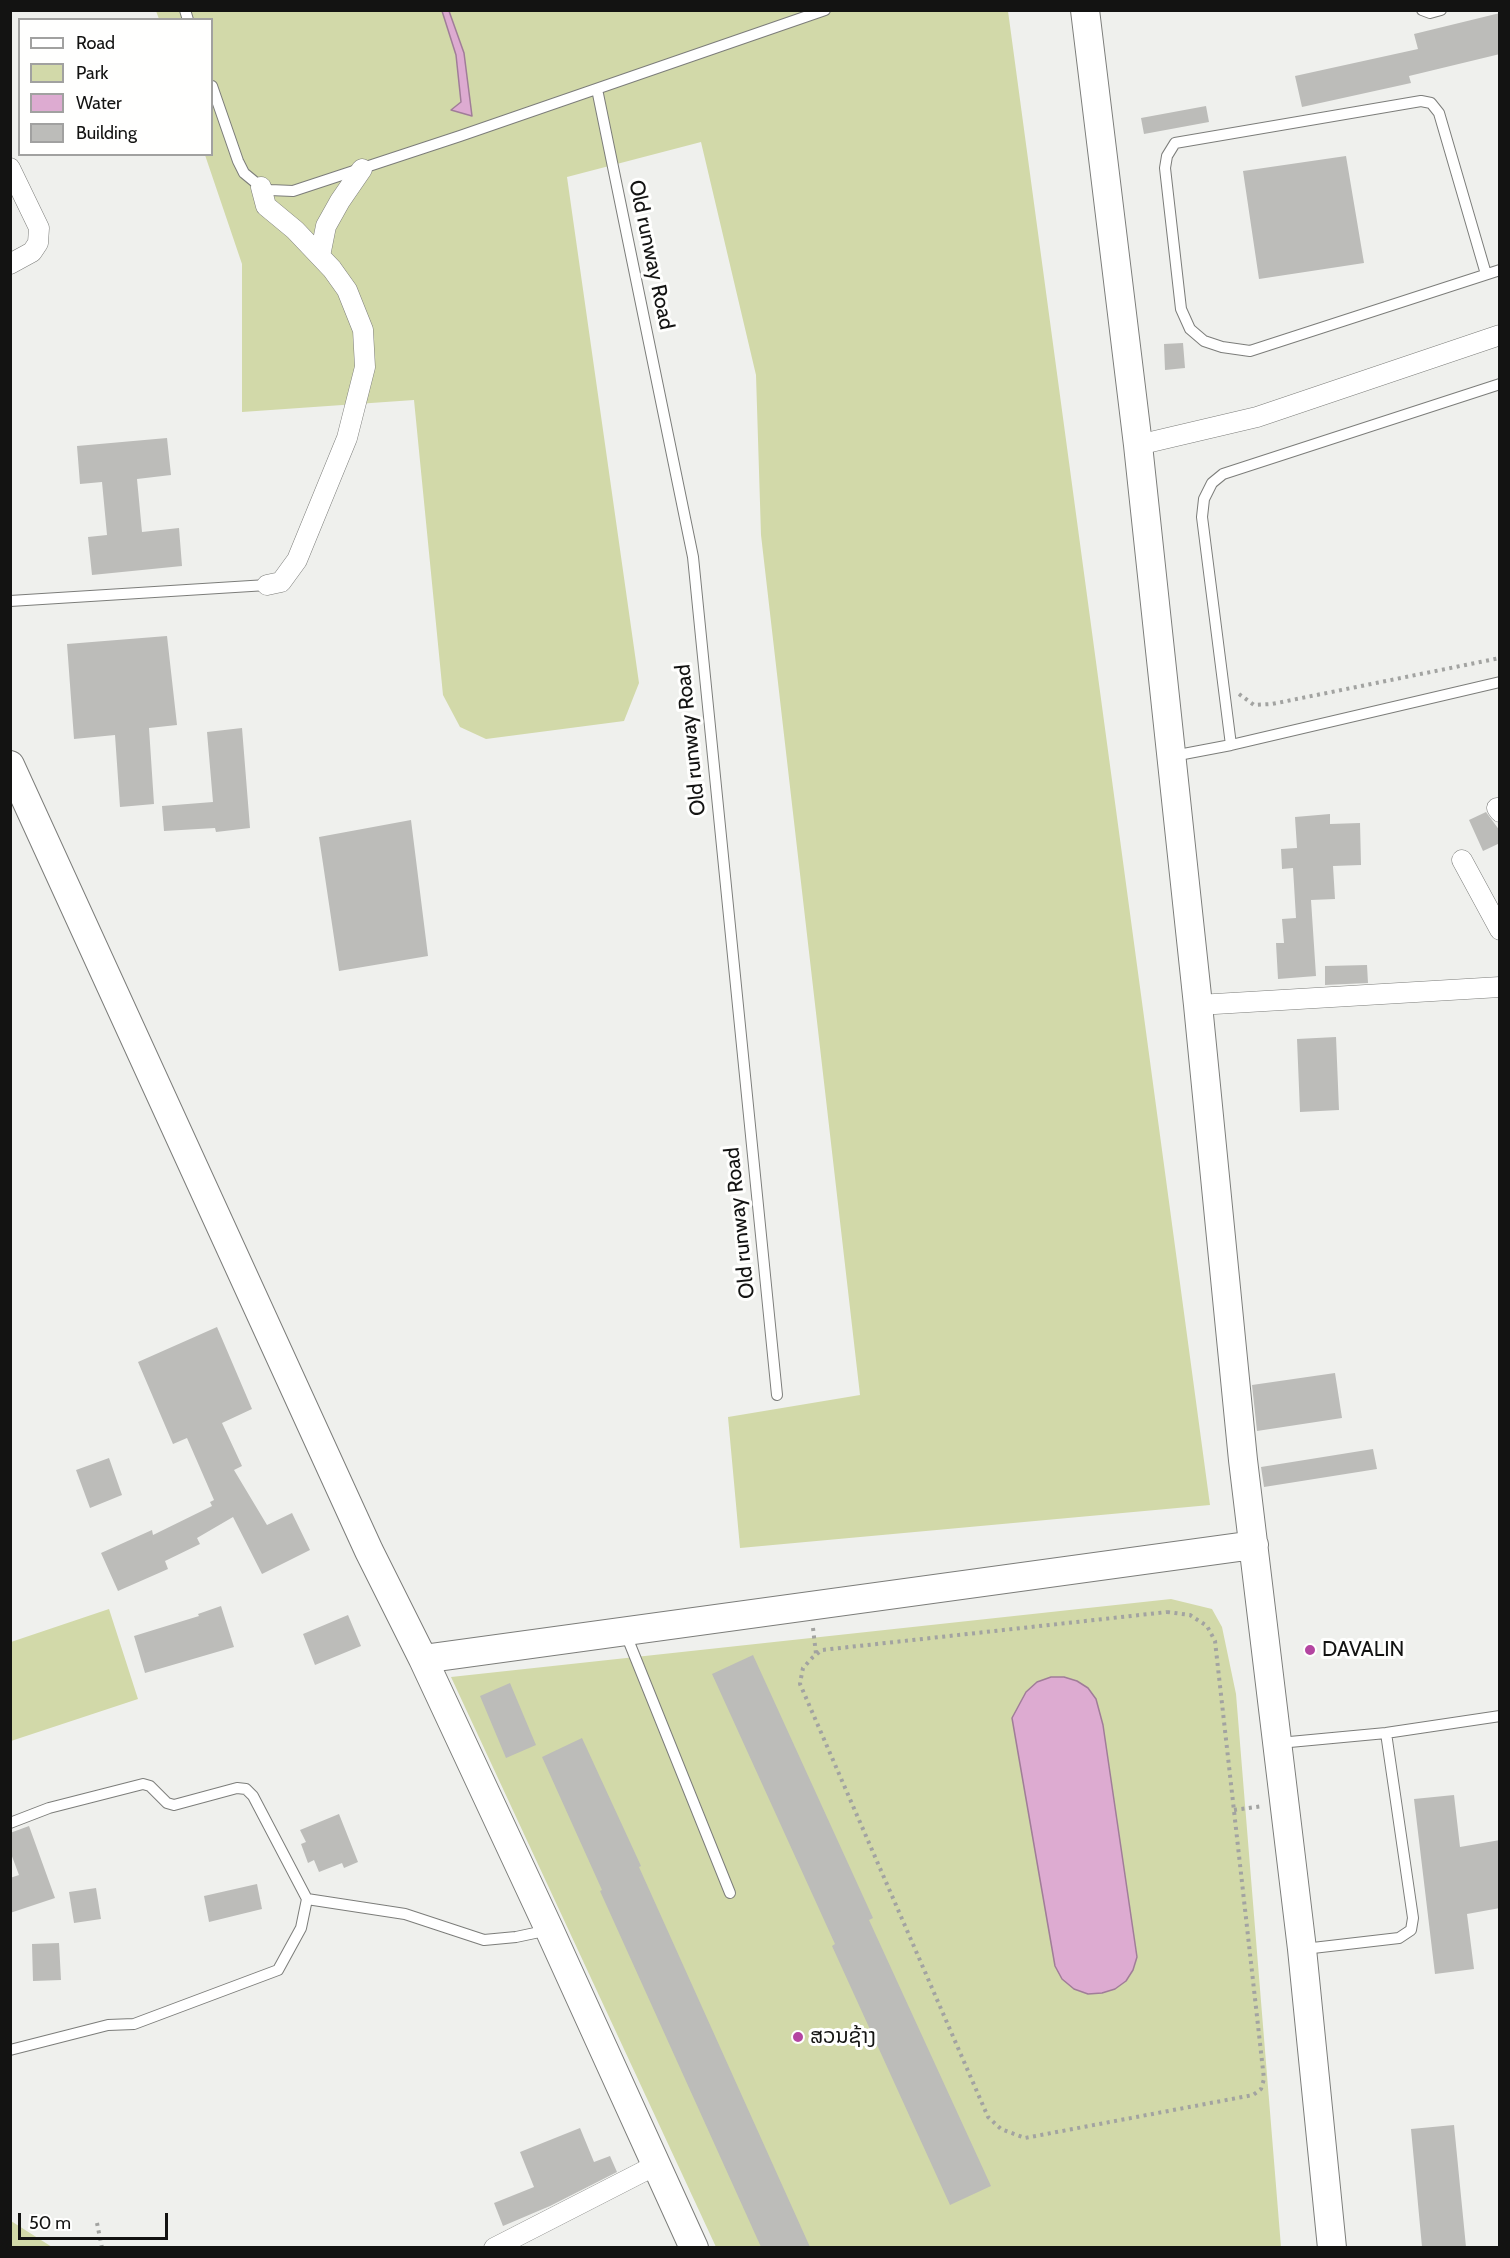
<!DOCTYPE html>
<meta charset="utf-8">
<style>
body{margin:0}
#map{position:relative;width:1510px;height:2258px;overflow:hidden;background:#eff0ed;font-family:Cabin,sans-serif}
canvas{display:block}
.frame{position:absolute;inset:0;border:12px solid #131312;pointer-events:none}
.legend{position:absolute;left:18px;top:18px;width:195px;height:138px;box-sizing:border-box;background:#fffffe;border:2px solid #a1a1a0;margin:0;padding:8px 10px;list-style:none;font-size:18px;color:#131312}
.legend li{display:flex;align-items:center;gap:12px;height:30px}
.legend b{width:30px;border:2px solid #a1a1a0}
.scale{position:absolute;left:18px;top:2213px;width:150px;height:27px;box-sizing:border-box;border:3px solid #131312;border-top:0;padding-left:8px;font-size:18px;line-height:21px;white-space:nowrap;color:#131312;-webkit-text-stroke:4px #fffffe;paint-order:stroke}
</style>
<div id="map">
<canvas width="1510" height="2258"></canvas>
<div class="frame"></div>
<ul class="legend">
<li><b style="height:8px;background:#fff"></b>Road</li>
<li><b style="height:16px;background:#d2d9a9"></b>Park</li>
<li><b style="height:16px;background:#ddabd1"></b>Water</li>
<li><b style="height:16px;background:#bcbcb9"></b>Building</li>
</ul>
<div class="scale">50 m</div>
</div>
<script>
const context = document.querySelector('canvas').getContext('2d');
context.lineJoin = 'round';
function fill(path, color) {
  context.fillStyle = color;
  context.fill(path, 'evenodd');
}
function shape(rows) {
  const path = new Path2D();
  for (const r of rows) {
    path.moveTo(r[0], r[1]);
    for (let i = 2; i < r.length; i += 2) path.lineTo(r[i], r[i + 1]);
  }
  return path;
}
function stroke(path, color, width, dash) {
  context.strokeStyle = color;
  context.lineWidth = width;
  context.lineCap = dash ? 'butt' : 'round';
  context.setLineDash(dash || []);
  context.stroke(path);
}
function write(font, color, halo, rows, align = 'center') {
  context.font = font + ' Cabin,"Noto Sans Lao",sans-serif';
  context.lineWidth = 6;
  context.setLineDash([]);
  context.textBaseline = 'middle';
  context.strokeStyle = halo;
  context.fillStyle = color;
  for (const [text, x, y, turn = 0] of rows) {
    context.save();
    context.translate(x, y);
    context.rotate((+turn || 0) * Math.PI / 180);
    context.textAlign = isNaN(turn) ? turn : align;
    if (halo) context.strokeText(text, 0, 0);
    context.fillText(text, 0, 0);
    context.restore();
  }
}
const green = shape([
 [156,11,442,11,456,55,461,103,452,110,471,116,464,53,449,11,1008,11,1210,1505,740,1548,728,1417,860,1395,761,535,756,375,701,142,567,177,639,683,624,721,486,739,460,727,443,695,414,400,242,412,242,264,205,155,212,154,212,20,159,19],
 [1171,1599,1212,1609,1222,1627,1236,1694,1281,2247,716,2247,451,1677],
 [109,1609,138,1699,11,1741,11,1642],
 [11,2221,52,2247,11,2247]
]);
const water = shape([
 [442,11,449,11,464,53,472,116,451,110,461,102,456,55,442,11],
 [1051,1677,1064,1677,1077,1681,1088,1688,1096,1699,1103,1725,1137,1957,1133,1970,1126,1981,1115,1989,1102,1993,1088,1994,1074,1989,1062,1979,1055,1966,1012,1718,1026,1692,1037,1682,1051,1677]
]);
const building = shape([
 [1500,13,1500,54,1409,76,1411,83,1302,107,1295,76,1418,49,1414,34],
 [1206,106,1209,122,1144,134,1141,118],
 [1346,156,1364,263,1259,279,1243,171],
 [1183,343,1185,368,1165,370,1164,344],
 [167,438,171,475,137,479,142,532,179,528,182,566,92,575,88,537,107,535,102,482,80,484,77,446],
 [167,636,177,725,149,728,154,804,120,807,115,735,74,739,67,644],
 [242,728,250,828,216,832,215,828,164,831,162,806,213,802,207,732],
 [1486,812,1500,831,1500,843,1483,851,1469,820],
 [1330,814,1330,824,1360,823,1361,865,1333,866,1335,899,1311,900,1316,976,1278,979,1276,943,1284,943,1282,919,1296,918,1293,868,1282,869,1281,849,1297,848,1295,817],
 [411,820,428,956,339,971,319,837],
 [1367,965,1368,983,1325,985,1325,966],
 [1336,1037,1339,1110,1300,1112,1297,1039],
 [217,1327,252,1409,222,1423,242,1466,234,1470,267,1525,292,1513,310,1550,262,1574,233,1517,197,1538,200,1544,165,1561,168,1569,118,1591,101,1553,152,1530,153,1535,212,1506,210,1502,214,1500,187,1438,173,1444,138,1362],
 [1335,1373,1342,1418,1257,1431,1252,1385],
 [1373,1449,1377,1469,1264,1487,1261,1467],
 [109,1458,122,1495,90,1508,76,1470],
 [221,1606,234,1647,145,1673,134,1636,199,1616,198,1614],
 [348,1615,361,1646,315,1665,303,1634],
 [753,1655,873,1918,869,1920,991,2186,950,2205,832,1946,835,1944,712,1674],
 [510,1683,536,1745,506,1758,480,1696],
 [582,1738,641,1866,639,1867,810,2247,761,2247,600,1891,602,1890,542,1757],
 [1454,1795,1460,1847,1500,1840,1500,1908,1467,1914,1474,1969,1435,1974,1414,1799],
 [339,1814,358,1862,344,1868,342,1863,319,1872,314,1860,308,1863,301,1844,306,1842,300,1830],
 [29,1826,55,1898,10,1913,10,1878,19,1875,10,1851,10,1833],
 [257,1884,262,1909,209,1922,204,1896],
 [96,1888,101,1919,74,1923,69,1892],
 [59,1943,61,1980,33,1981,32,1944],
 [1454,2125,1466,2247,1422,2247,1411,2129],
 [580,2128,594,2162,610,2156,617,2172,550,2206,503,2226,494,2203,534,2187,520,2152]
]);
const path = shape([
 [1239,694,1254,705,1272,704,1500,658],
 [1167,1612,1190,1615,1207,1626,1215,1641,1264,2079,1261,2089,1253,2095,1025,2138,1001,2129,988,2117,800,1684,801,1678,803,1668,813,1657,822,1650,1167,1612],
 [813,1628,816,1654],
 [1234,1810,1263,1806],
 [97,2223,102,2248]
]);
const lane = shape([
 [185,10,188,20],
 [1422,10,1430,13,1441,10],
 [212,86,238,161,244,173,261,187,270,190,293,191,460,136,825,10],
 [597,89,693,557,777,1395],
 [1486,274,1439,113,1431,103,1421,101,1175,143,1167,156,1165,168,1181,309,1190,329,1204,341,1222,347,1250,351,1500,270],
 [10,601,267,585],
 [1231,745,1202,517,1204,499,1212,483,1223,474,1500,384],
 [1173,756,1231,745,1500,682],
 [625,1632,730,1893],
 [1279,1743,1386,1733,1500,1716],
 [10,1823,49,1808,143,1784,150,1786,167,1803,174,1805,237,1788,246,1789,253,1796,307,1899],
 [1304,1949,1399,1938,1411,1930,1413,1918,1386,1733],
 [10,2050,108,2025,134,2024,278,1970,301,1928,307,1899,405,1914,484,1940,516,1937,549,1930]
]);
const street = shape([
 [10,168,39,228,38,243,32,252,10,264],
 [261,187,266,206,295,230,332,269,347,290,363,330,365,367,347,438,297,560,281,582,267,585],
 [320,256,326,226,340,201,362,169],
 [1138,445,1257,417,1500,335],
 [1497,808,1500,812],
 [1462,860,1500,930],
 [1198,1005,1500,987],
 [494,2248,656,2165]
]);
const secondary = shape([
 [1085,10,1138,445,1198,1005,1243,1460,1302,1949,1332,2248],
 [10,765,369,1551,423,1659,549,1929,694,2248],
 [423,1659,1254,1545]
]);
const markers = [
 [1310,1650,6,"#b445a1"],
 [798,2037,6,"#b445a1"]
];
const streetNames = [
 ["Old runway Road",651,255,78],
 ["Old runway Road",691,740,-96],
 ["Old runway Road",740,1223,-96]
];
const poiNames = [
 ["DAVALIN",1322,1650],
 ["ສວນຊ້າງ",810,2037]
];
fill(green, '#d2d9a9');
fill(water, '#ddabd1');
stroke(water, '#a07d98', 1.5);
fill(building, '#bcbcb9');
stroke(lane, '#7c7d7a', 12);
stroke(street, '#7c7d7a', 21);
stroke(secondary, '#7c7d7a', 30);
stroke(path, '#a2a3a1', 4, [3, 4.5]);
stroke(lane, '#fff', 10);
stroke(street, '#fff', 20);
stroke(secondary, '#fff', 28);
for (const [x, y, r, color] of markers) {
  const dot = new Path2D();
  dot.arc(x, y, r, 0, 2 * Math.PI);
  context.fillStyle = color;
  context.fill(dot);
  stroke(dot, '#fffffe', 2);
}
write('21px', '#131312', '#fffffe', streetNames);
write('21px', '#131312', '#fffffe', poiNames, 'left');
</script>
